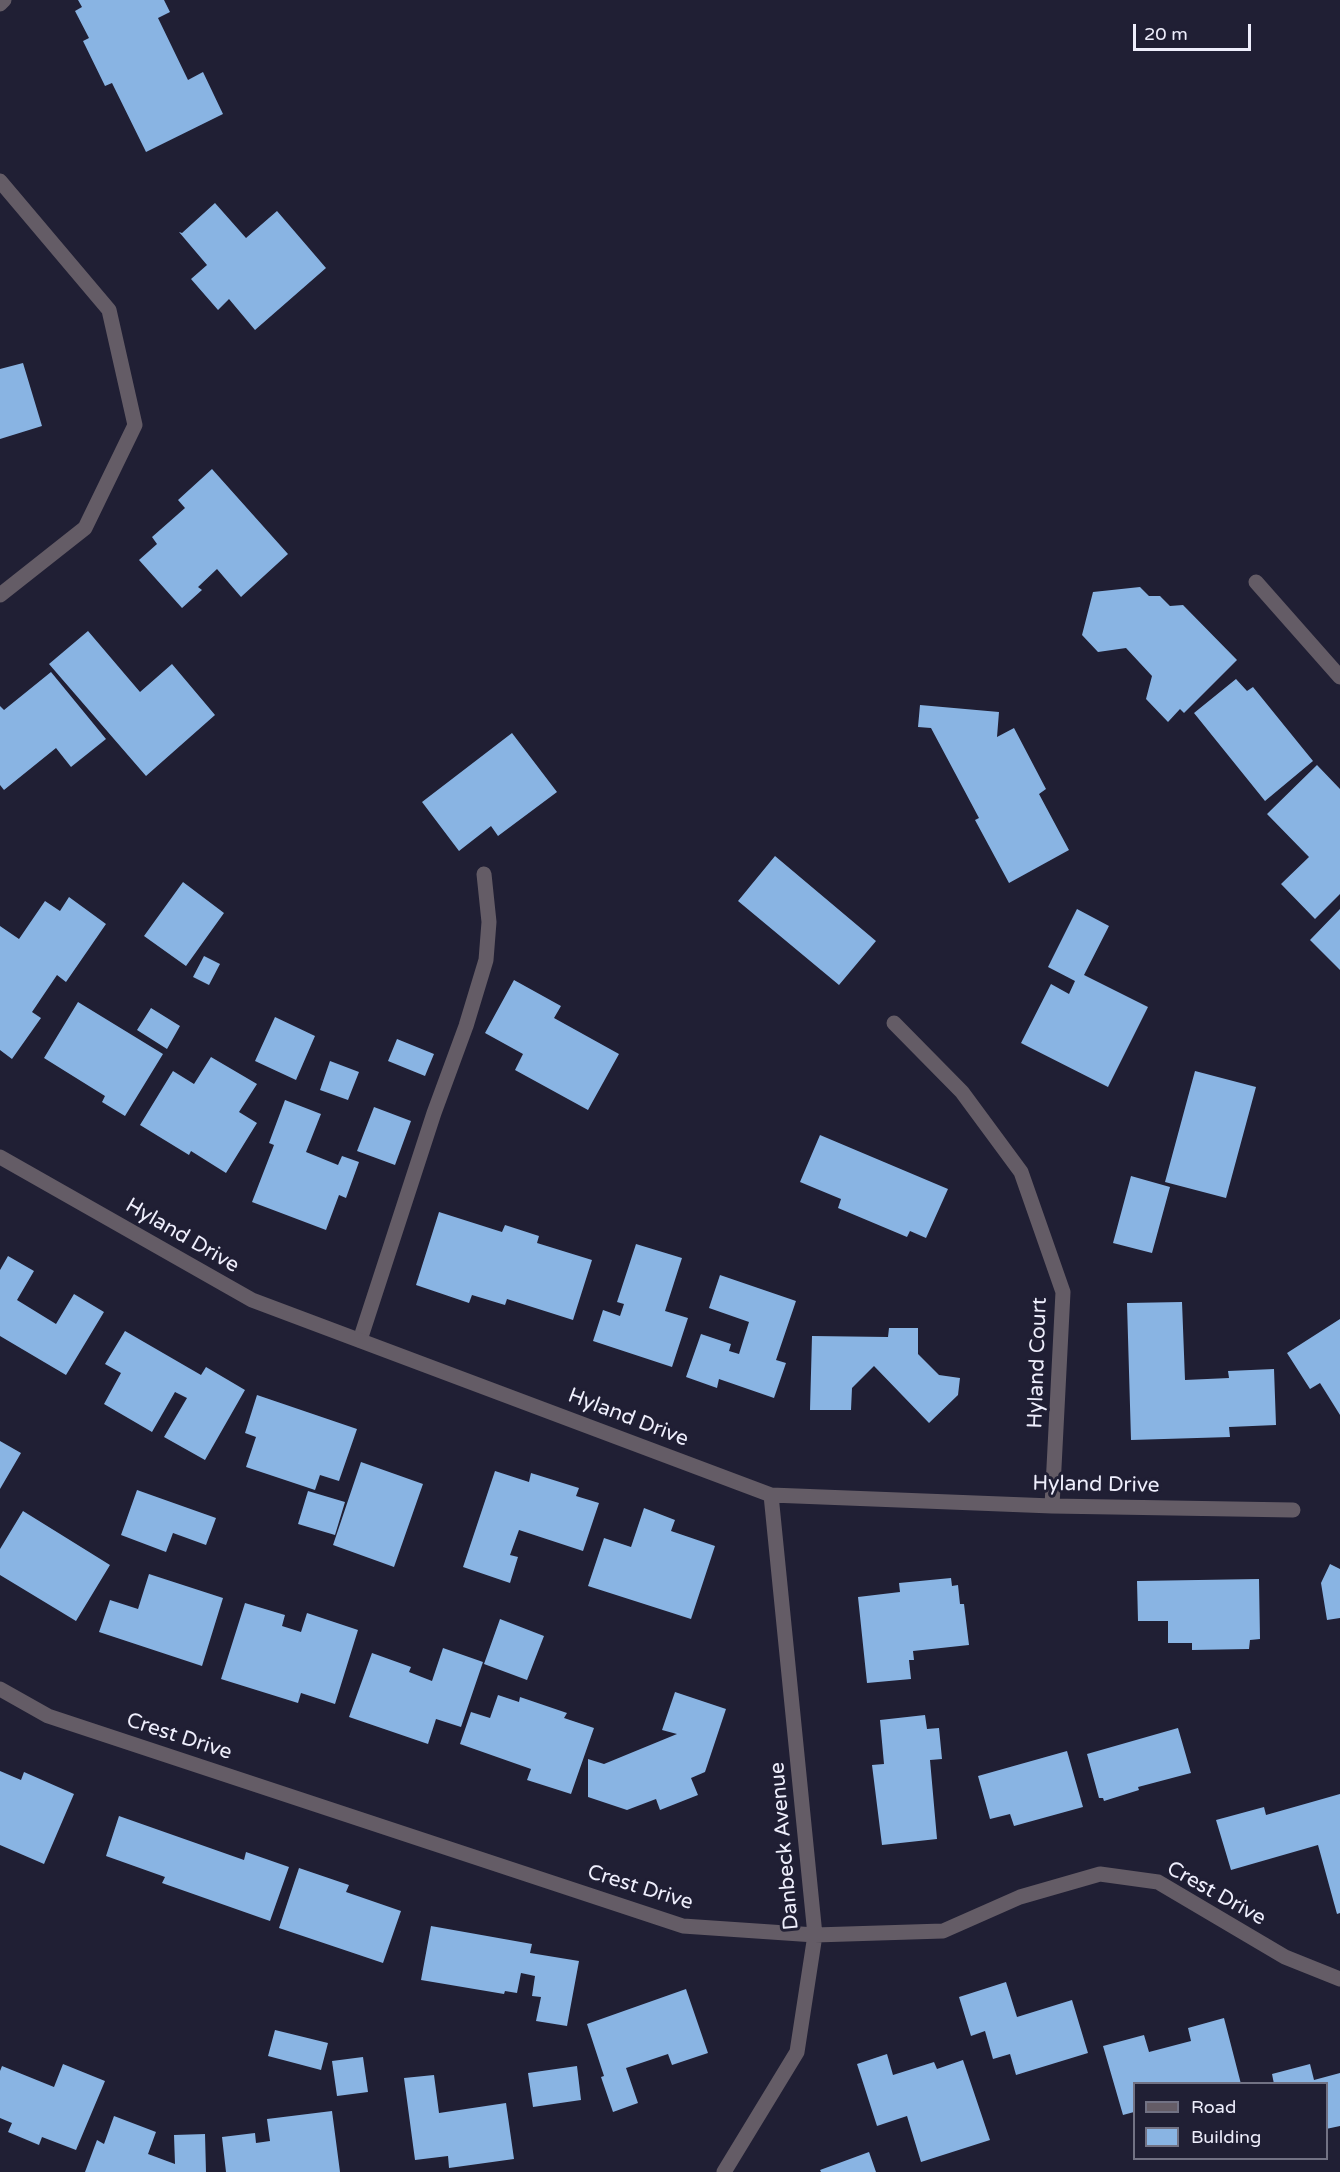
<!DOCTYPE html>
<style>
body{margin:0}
#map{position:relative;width:1340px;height:2172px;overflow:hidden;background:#201f34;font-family:"Varela Round",sans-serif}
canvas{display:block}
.legend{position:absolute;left:1133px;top:2082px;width:195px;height:78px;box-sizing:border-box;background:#201f34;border:2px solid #727284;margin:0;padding:8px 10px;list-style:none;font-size:18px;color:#eeeefc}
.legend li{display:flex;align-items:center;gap:12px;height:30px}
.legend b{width:30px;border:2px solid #727284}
.scale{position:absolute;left:1133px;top:24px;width:118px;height:27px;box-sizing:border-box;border:3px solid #eeeefc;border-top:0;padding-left:8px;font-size:18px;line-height:21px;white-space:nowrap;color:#eeeefc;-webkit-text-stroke:4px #201f34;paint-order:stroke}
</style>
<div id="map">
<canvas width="1340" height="2172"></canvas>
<ul class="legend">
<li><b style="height:8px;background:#645c66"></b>Road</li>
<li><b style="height:16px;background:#89b4e3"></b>Building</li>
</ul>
<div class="scale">20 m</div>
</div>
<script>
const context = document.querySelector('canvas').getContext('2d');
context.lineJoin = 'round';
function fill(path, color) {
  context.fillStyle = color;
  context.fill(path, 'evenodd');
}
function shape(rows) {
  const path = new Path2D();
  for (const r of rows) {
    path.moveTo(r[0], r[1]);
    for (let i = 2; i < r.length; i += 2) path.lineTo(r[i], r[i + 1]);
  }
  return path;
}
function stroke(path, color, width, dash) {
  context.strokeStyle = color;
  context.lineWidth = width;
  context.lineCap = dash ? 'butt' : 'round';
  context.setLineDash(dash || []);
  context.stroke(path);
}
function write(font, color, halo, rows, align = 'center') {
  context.font = font + ' "Varela Round",sans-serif';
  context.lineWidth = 6;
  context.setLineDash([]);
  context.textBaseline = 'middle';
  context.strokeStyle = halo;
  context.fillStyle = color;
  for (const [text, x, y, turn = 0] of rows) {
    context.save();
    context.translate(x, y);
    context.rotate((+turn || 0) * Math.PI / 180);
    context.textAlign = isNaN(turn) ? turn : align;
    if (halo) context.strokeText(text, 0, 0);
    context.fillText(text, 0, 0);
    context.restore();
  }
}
const building = shape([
 [78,0,164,0,170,12,158,18,188,80,203,72,223,114,146,152,112,83,105,86,83,41,89,38,75,11,82,7],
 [215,203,246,238,277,211,326,268,255,330,229,299,218,310,191,279,207,265,179,232,182,233],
 [23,363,42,426,0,439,0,369],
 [212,469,288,554,241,597,217,569,198,587,202,590,182,608,139,560,157,544,152,537,185,508,178,500],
 [1140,587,1149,596,1160,596,1170,606,1183,605,1237,660,1184,713,1180,709,1168,722,1146,699,1152,676,1126,648,1098,652,1082,635,1093,592],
 [88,631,140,692,172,664,215,715,146,776,49,664],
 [51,672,106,739,71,767,56,748,4,790,0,785,0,706,4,710],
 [1236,679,1247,691,1253,687,1313,761,1265,801,1194,713],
 [920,705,999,712,997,737,1014,728,1046,789,1039,794,1069,850,1009,883,975,820,979,818,931,728,918,727],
 [512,733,557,792,498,836,491,826,459,851,422,802],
 [1317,765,1340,789,1340,894,1315,919,1281,884,1309,857,1267,814],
 [775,856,876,941,839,985,738,901],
 [183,882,224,913,186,966,144,936],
 [69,897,106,924,66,982,57,975,32,1012,41,1018,12,1059,0,1050,0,926,19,939,45,901,60,911],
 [1077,909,1109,926,1084,975,1148,1007,1108,1087,1021,1043,1051,984,1069,994,1075,981,1048,967],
 [1340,909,1340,970,1310,940],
 [204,956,220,964,209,985,193,977],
 [514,980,561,1006,554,1018,619,1054,588,1110,515,1070,523,1054,485,1033],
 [78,1002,163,1054,125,1116,102,1102,105,1096,44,1058],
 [151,1008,180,1026,167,1049,137,1030],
 [275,1017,315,1036,296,1080,255,1061],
 [397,1039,434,1054,425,1076,388,1061],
 [211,1057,257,1084,239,1112,257,1123,226,1173,191,1151,189,1155,140,1125,173,1071,194,1084],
 [330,1061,359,1072,348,1100,320,1090],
 [1195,1071,1256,1087,1226,1198,1165,1182],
 [285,1100,321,1114,306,1152,338,1165,342,1156,359,1162,346,1198,339,1195,326,1230,252,1202,274,1145,269,1143],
 [374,1107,411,1121,395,1165,357,1151],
 [820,1135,948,1189,926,1238,910,1231,907,1237,838,1208,841,1199,800,1182],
 [1131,1176,1170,1187,1152,1253,1113,1243],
 [439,1212,502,1232,505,1225,539,1236,537,1243,592,1260,573,1320,507,1299,505,1305,472,1295,469,1303,416,1285],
 [636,1244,682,1258,665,1311,688,1318,672,1367,593,1341,603,1310,620,1316,624,1304,617,1302],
 [8,1256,34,1271,17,1300,56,1324,74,1294,104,1312,66,1375,0,1336,0,1270],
 [720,1275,796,1301,776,1360,786,1363,774,1398,719,1379,717,1388,686,1377,701,1334,731,1344,729,1351,739,1354,749,1322,709,1308],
 [1182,1302,1185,1380,1229,1378,1228,1371,1274,1369,1276,1425,1229,1427,1230,1437,1131,1440,1127,1303],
 [1340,1319,1340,1415,1320,1383,1310,1389,1287,1353],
 [889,1328,918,1328,918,1354,939,1375,960,1378,958,1395,929,1423,874,1366,852,1388,851,1410,810,1410,812,1336,888,1337],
 [125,1331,201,1375,206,1367,245,1390,205,1460,164,1437,187,1398,175,1392,152,1432,104,1404,121,1373,105,1364],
 [257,1395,357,1429,339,1481,320,1475,315,1490,246,1467,256,1437,245,1433],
 [0,1441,21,1453,0,1489],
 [361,1462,423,1484,394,1567,333,1545],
 [495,1471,529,1482,531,1473,579,1488,576,1496,599,1503,583,1551,519,1530,510,1555,518,1557,510,1583,463,1567],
 [137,1490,216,1518,206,1545,173,1533,166,1552,121,1535],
 [308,1491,345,1502,335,1535,298,1524],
 [644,1508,675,1520,671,1531,715,1546,691,1619,588,1586,604,1538,631,1547],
 [23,1511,110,1565,76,1621,0,1575,0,1549],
 [1330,1564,1340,1569,1340,1618,1327,1620,1321,1583],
 [149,1574,223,1598,202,1666,99,1632,110,1600,138,1609],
 [951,1578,952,1586,958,1585,960,1604,964,1604,969,1645,913,1651,914,1660,909,1660,911,1679,867,1683,858,1597,900,1592,899,1583],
 [1259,1579,1260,1639,1250,1640,1249,1649,1192,1650,1192,1643,1168,1643,1168,1621,1138,1621,1137,1581],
 [245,1603,285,1615,282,1626,301,1632,307,1613,358,1630,335,1704,301,1693,298,1703,221,1679],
 [500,1619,544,1636,527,1680,484,1664],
 [443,1648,483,1662,461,1727,436,1719,428,1744,349,1717,372,1653,411,1667,409,1672,432,1681],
 [675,1692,726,1709,705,1772,691,1778,698,1795,660,1810,656,1799,627,1810,588,1797,588,1759,604,1764,677,1734,662,1730],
 [498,1695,519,1702,520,1697,567,1713,564,1718,594,1728,571,1794,527,1780,531,1769,460,1744,471,1712,490,1718],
 [925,1715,927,1729,939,1728,942,1759,930,1760,937,1839,882,1845,872,1765,884,1764,880,1720],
 [1178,1728,1191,1773,1138,1787,1139,1790,1104,1801,1103,1798,1099,1798,1087,1754],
 [1067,1751,1083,1807,1014,1826,1010,1814,990,1819,978,1776],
 [0,1771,21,1780,24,1772,74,1794,44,1864,0,1845],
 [1340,1794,1340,1913,1337,1914,1318,1845,1231,1870,1216,1820,1264,1807,1266,1815],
 [119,1816,244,1860,246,1852,289,1867,270,1921,162,1883,165,1877,106,1856],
 [299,1868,349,1885,346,1892,401,1911,383,1963,279,1928],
 [431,1926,532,1944,530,1953,579,1961,567,2026,536,2021,541,1997,532,1996,535,1976,521,1973,517,1993,505,1991,504,1994,421,1980],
 [1006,1982,1017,2017,1072,2000,1088,2053,1016,2075,1010,2054,993,2059,985,2031,971,2036,959,1997],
 [686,1989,708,2053,672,2065,668,2054,626,2068,638,2103,613,2112,601,2077,604,2076,587,2024],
 [1224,2018,1241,2084,1134,2084,1134,2112,1123,2115,1103,2046,1144,2035,1149,2052,1191,2041,1188,2028],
 [275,2030,328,2043,321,2070,268,2056],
 [887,2054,893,2075,934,2062,937,2069,963,2060,990,2140,921,2162,907,2116,877,2126,857,2064],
 [363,2057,368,2092,337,2096,332,2061],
 [63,2064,105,2081,76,2150,42,2137,39,2145,8,2132,12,2123,0,2118,0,2071,2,2066,54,2087],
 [1310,2064,1314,2080,1340,2073,1340,2126,1326,2129,1326,2084,1274,2084,1272,2074],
 [577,2066,581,2100,533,2107,528,2073],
 [434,2075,439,2113,506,2103,514,2159,449,2168,448,2156,415,2160,404,2078],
 [332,2111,340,2172,226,2172,222,2137,255,2133,256,2143,270,2141,267,2119],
 [114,2116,156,2132,148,2154,175,2164,174,2135,205,2134,206,2172,85,2172,97,2140,104,2144],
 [869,2152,876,2172,821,2172,820,2170]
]);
const lane = shape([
 [0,4,4,0],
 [360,1340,434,1113,466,1026,486,960,489,922,484,874]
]);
const street = shape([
 [0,181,109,310,135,425,85,528,0,595],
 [1256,582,1340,677],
 [894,1023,962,1092,1021,1172,1063,1292,1052,1506],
 [0,1157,252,1300,771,1495,1052,1506,1293,1510],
 [0,1689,48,1716,683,1926,815,1935,943,1931,1020,1897,1100,1874,1158,1882,1285,1957,1340,1979],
 [724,2172,797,2052,815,1935,771,1495]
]);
const streetNames = [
 ["Hyland Drive",182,1236,30],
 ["Hyland Court",1038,1363,-88],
 ["Hyland Drive",628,1418,21],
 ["Hyland Drive",1096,1485,1],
 ["Crest Drive",179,1737,18],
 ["Danbeck Avenue",785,1846,-95],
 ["Crest Drive",640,1888,17],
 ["Crest Drive",1216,1894,29]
];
fill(building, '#89b4e3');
stroke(lane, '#645c66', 15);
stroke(street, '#645c66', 15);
write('21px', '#eeeefc', '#201f34', streetNames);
</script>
